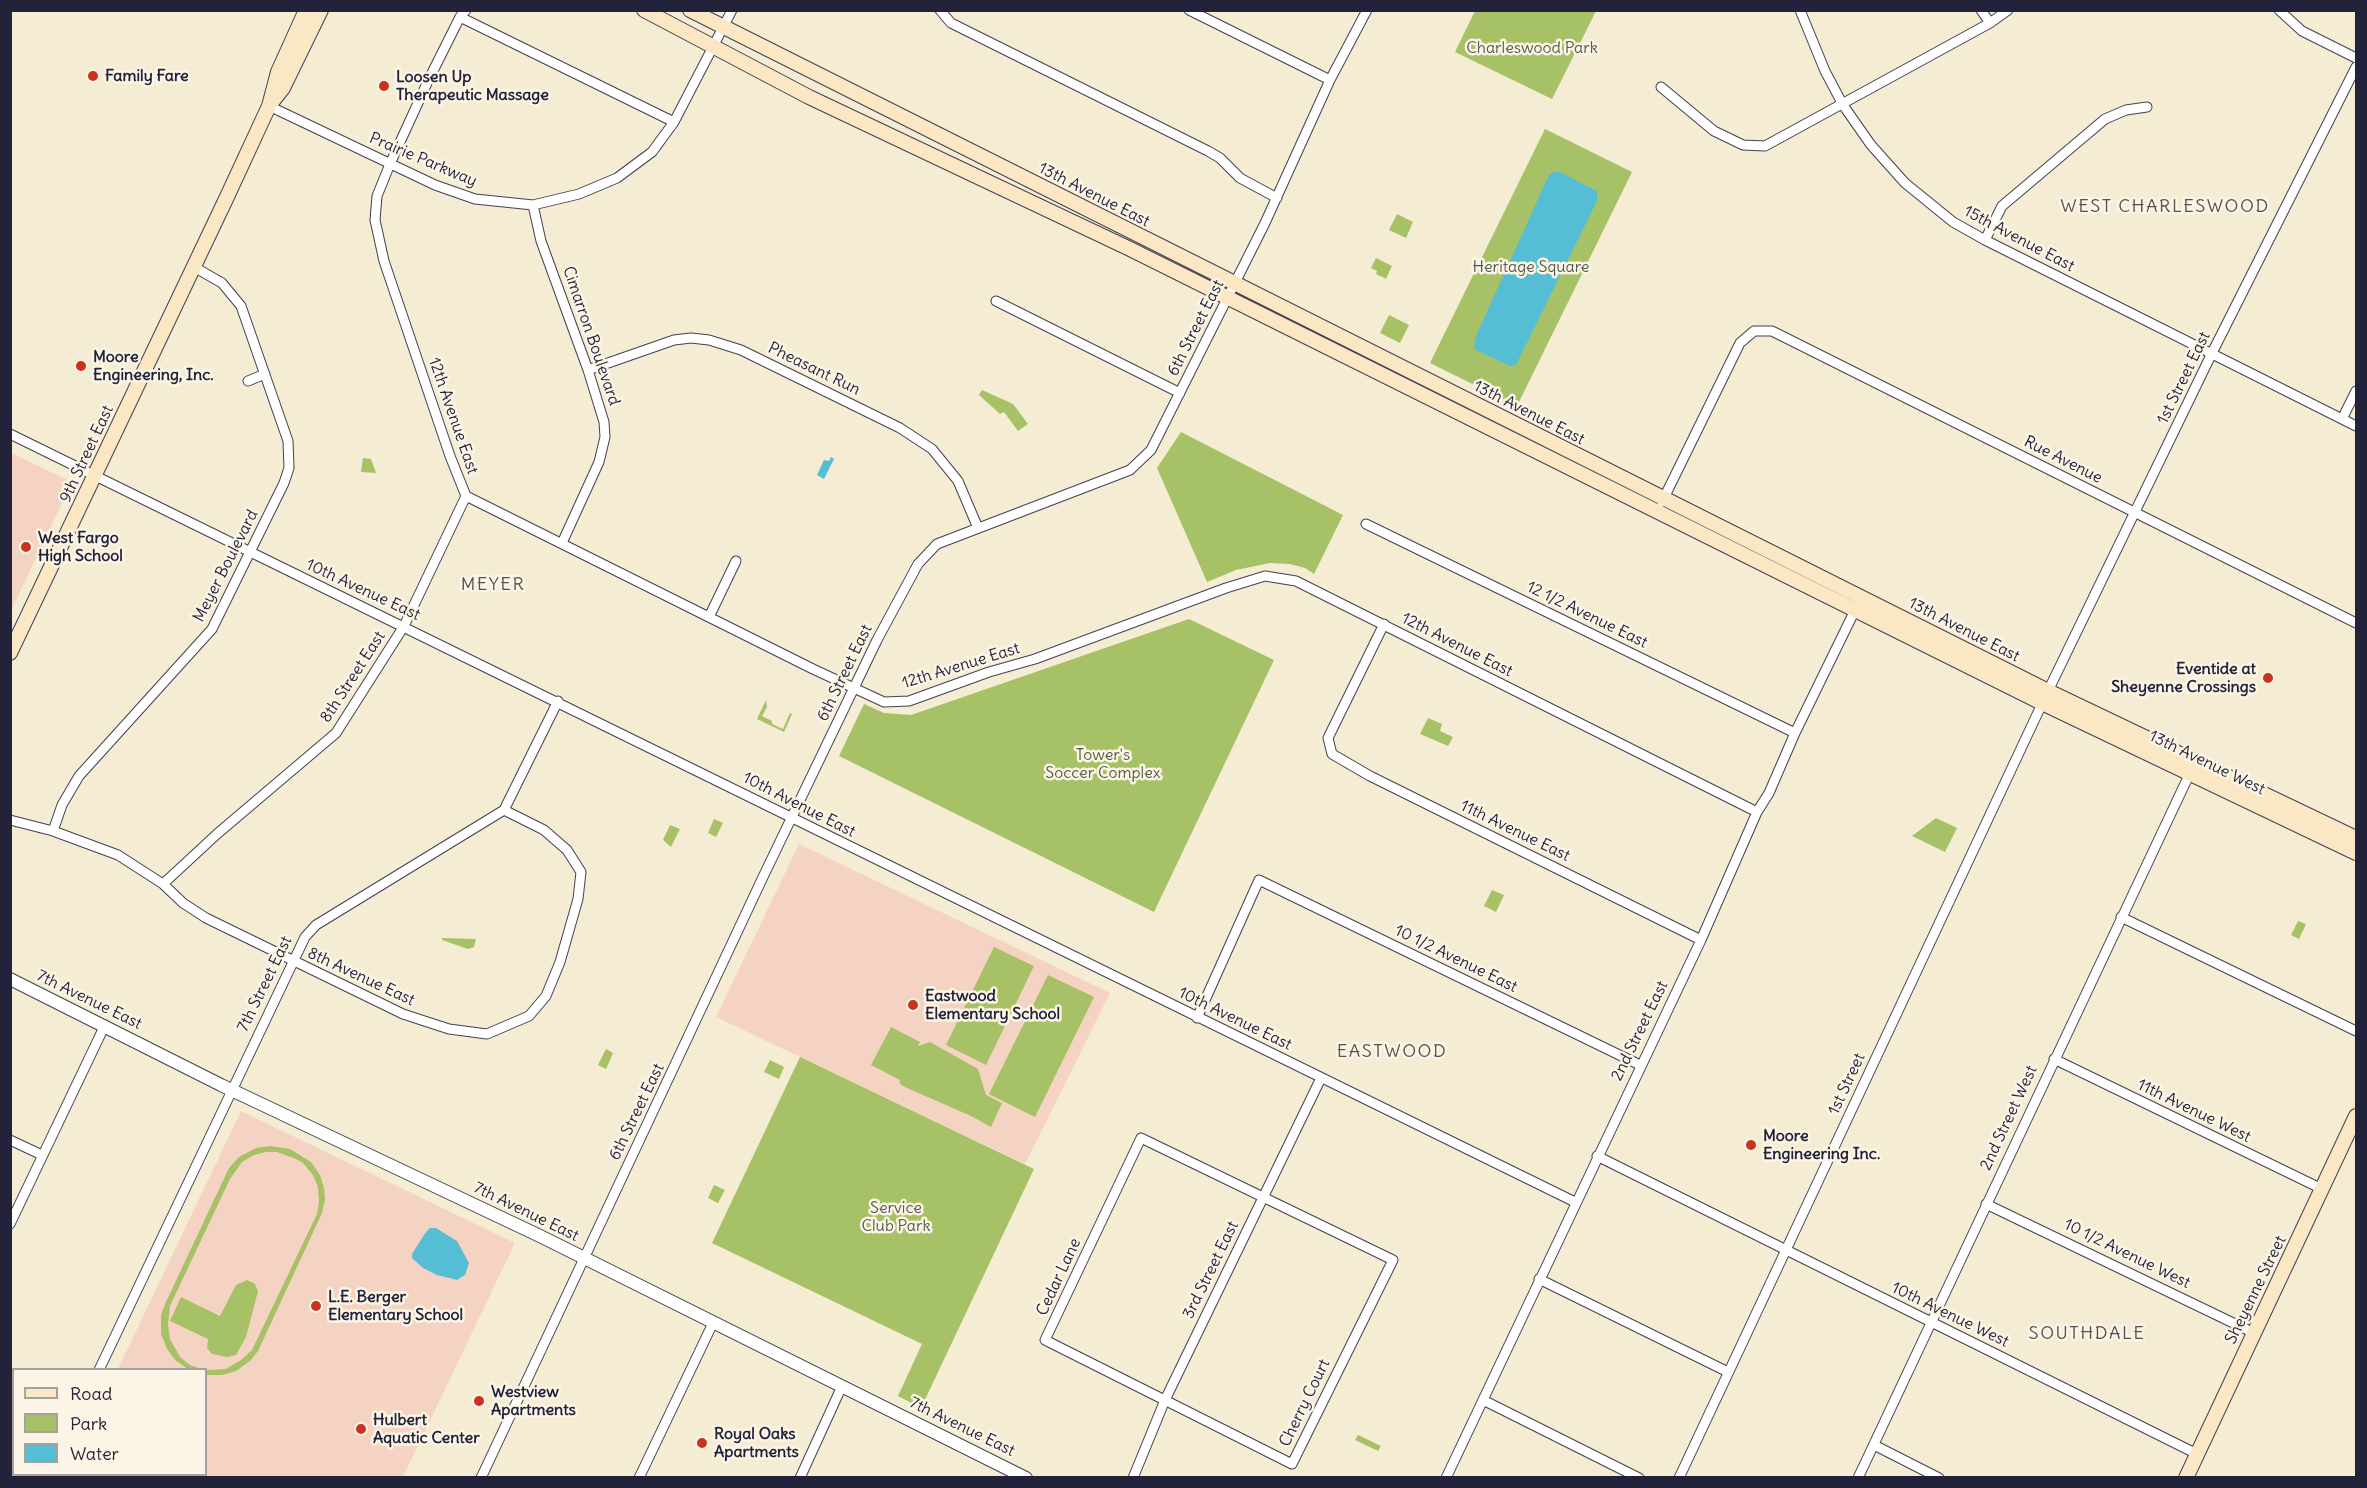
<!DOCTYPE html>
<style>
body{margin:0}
#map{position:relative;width:2367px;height:1488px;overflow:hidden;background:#f4ecd3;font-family:Delius,sans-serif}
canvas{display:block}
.frame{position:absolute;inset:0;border:12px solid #22223b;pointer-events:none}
.legend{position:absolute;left:12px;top:1368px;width:195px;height:108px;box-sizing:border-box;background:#fcf5e5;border:2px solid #a5a1a1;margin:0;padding:8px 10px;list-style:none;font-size:18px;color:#22223b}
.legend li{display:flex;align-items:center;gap:12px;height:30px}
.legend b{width:30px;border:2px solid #a5a1a1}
</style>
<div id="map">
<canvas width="2367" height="1488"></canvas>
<div class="frame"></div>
<ul class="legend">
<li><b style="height:8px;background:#fbe7c3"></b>Road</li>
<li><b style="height:16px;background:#a7c167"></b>Park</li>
<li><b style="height:16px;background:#56bed4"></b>Water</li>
</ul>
</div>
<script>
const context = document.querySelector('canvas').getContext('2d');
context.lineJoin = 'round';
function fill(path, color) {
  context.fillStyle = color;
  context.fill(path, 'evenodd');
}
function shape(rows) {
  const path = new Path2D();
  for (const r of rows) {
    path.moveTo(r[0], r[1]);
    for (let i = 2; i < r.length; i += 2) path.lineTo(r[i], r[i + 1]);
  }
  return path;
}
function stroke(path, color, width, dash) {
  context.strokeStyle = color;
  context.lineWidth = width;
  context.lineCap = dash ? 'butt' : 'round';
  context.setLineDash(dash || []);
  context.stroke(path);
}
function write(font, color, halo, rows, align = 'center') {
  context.font = font + ' Delius,sans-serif';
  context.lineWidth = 5;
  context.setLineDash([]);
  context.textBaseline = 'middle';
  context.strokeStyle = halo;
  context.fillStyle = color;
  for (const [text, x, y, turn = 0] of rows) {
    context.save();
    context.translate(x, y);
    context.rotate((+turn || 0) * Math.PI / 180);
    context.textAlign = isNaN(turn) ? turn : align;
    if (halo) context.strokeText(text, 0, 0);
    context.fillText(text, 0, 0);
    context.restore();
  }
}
const built = shape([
 [11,453,72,482,11,611],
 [799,844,1110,993,1025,1164,716,1017],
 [241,1111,515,1243,403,1477,66,1478,67,1474,206,1474,206,1370,118,1369]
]);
const green = shape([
 [1475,11,1475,10,1596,11,1552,99,1455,52],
 [1545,129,1632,172,1517,406,1430,363],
 [1397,214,1413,222,1406,238,1389,230],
 [1376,258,1392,266,1386,279,1376,274,1377,271,1371,268],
 [1389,315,1409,325,1400,343,1380,333],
 [982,390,1013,404,1028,424,1018,431,1004,412,1000,414,979,395],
 [1181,432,1343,515,1314,574,1305,568,1290,564,1270,563,1236,570,1207,582,1157,468],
 [363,458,371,459,376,473,361,472],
 [1189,619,1274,660,1154,912,839,756,864,704,884,713,911,715],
 [766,700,767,707,762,716,772,721,772,724,783,729,790,713,792,714,784,732,757,719],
 [1428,718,1442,724,1440,731,1453,737,1448,746,1420,734],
 [1936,818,1957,828,1945,852,1912,836],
 [714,819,723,823,716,837,708,833],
 [670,825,680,829,671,847,663,840],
 [1492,890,1504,895,1496,912,1484,906],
 [2298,921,2306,924,2299,939,2291,935],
 [442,938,476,939,474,947,468,949,442,940],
 [994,947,1034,966,986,1065,946,1045],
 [1048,975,1094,997,1035,1117,989,1094],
 [891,1027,920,1042,918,1046,930,1042,978,1069,986,1095,1002,1103,991,1127,971,1116,907,1088,900,1084,900,1080,871,1065],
 [606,1049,613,1053,606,1069,598,1065],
 [800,1057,1034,1169,921,1408,898,1396,922,1344,712,1243],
 [770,1060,784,1067,779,1079,764,1072],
 [270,1146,290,1149,311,1162,320,1175,324,1188,325,1200,322,1213,258,1351,250,1361,236,1371,223,1375,206,1375,206,1370,226,1369,241,1360,252,1350,317,1214,319,1201,318,1187,313,1175,303,1163,296,1159,277,1152,266,1152,254,1155,242,1162,230,1179,170,1306,168,1324,170,1339,180,1357,190,1365,205,1370,188,1369,176,1361,167,1349,161,1334,161,1315,165,1304,229,1168,239,1157,256,1148],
 [714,1185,725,1190,718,1203,708,1198],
 [247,1280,255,1284,258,1291,246,1337,236,1355,227,1357,212,1354,207,1348,208,1339,170,1321,181,1297,220,1316,236,1285],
 [1358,1435,1381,1446,1378,1451,1355,1440]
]);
const water = shape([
 [1554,172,1560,172,1597,191,1597,201,1516,365,1510,366,1476,350,1474,346,1476,336,1549,175],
 [831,457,834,459,824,479,817,475,824,460,829,461],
 [430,1228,436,1228,457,1241,469,1263,465,1275,457,1280,437,1275,423,1268,412,1258,412,1254,426,1232]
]);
const minor = shape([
 [466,10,460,17,428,81,390,164,377,196,375,220,384,261,450,456,466,496,813,669,884,702,909,701,989,672,1035,659,1226,588,1265,576,1296,581,1757,812],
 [940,10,951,23,1208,151,1220,158,1240,178,1277,198],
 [1189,10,1330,80],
 [1800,10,1825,71,1843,105,1871,145,1905,183,1953,222,1985,240,2356,426],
 [1981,10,1990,23],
 [2279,10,2302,31,2356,58],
 [460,17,674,122],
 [1661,87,1714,131,1743,145,1765,146,1990,23,2008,10],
 [269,106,435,185,475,199,533,205,579,194,617,178,652,152,674,122,732,10],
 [533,205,541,241,588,370,604,422,605,437,599,462,562,543],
 [1985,240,2002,206,2105,119,2126,110,2147,107],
 [996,301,1180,393],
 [588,370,674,340,691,338,709,340,741,350,900,428,932,449,958,481,978,528],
 [248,381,265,374],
 [2342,419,2356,391],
 [10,434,1575,1202],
 [1662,502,1740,343,1754,331,1772,331,2356,623],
 [1366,524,1795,733],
 [709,617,736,561],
 [1384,624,1328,738,1332,754,1370,776,1701,940],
 [10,820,53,831,118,855,163,884,183,903,206,918,403,1014,449,1029,487,1034,529,1016,546,996,560,962,578,899,581,872,567,850,544,830,504,810],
 [53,831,62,805,79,776,212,629,284,483,289,468,288,441,241,306,222,283,194,267],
 [163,884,217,834,336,733,404,626,466,496],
 [2121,917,2356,1031],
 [1197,1018,1259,880,1640,1065],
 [2054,1059,2322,1189],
 [1141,1138,1393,1260,1292,1464,1045,1340,1141,1138],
 [10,1140,42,1155],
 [1597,1156,2197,1454],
 [1986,1204,2254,1333],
 [10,1224,105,1025],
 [1539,1279,1728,1372],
 [99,1370,305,937,316,925,504,810,558,701],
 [1483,1400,1639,1478],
 [1874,1445,1939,1478],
 [47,1478,49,1474],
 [481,1478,763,877,877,640,918,564,937,544,1130,470,1151,450,1265,223,1330,80,1367,10],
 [639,1478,713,1323],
 [800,1478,842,1386],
 [1133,1478,1165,1400,1321,1078],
 [1446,1478,1701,940,1757,812,1769,793,1795,733,1857,606],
 [1679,1478,2048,691,2212,353,2356,67],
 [1858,1478,2190,773]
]);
const tertiary = shape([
 [10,979,221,1085,540,1236,1026,1478]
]);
const secondary = shape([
 [644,10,809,97,1128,248,2042,703,2356,853],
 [690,10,2048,691,2356,838],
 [272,102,283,88,321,10],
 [10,653,226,199,269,106,278,72,306,10],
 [2186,1478,2356,1116]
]);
const markers = [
 [93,76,6,"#c8321e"],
 [384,86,6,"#c8321e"],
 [81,366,6,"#c8321e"],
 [26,547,6,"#c8321e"],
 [2268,678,6,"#c8321e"],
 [913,1005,6,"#c8321e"],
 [1751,1145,6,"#c8321e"],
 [316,1306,6,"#c8321e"],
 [479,1401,6,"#c8321e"],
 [361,1429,6,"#c8321e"],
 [702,1443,6,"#c8321e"]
];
const parkNames = [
 ["Charleswood Park",1532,48],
 ["Heritage Square",1531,267],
 ["Tower's",1103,755],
 ["Soccer Complex",1103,773],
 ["Service",896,1208],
 ["Club Park",896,1226]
];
const poiNames = [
 ["Family Fare",105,76],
 ["Loosen Up",396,77],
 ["Therapeutic Massage",396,95],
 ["Moore",93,357],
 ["Engineering, Inc.",93,375],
 ["West Fargo",38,538],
 ["High School",38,556],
 ["Eventide at",2256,669,"right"],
 ["Sheyenne Crossings",2256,687,"right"],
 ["Eastwood",925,996],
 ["Elementary School",925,1014],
 ["Moore",1763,1136],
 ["Engineering Inc.",1763,1154],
 ["L.E. Berger",328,1297],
 ["Elementary School",328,1315],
 ["Westview",491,1392],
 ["Apartments",491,1410],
 ["Hulbert",373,1420],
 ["Aquatic Center",373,1438],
 ["Royal Oaks",714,1434],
 ["Apartments",714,1452]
];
const streetNames = [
 ["Prairie Parkway",423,160,23],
 ["13th Avenue East",1094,195,27],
 ["15th Avenue East",2019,239,28],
 ["6th Street East",1196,328,-63],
 ["Cimarron Boulevard",591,336,71],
 ["Pheasant Run",814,369,26],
 ["1st Street East",2184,378,-64],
 ["13th Avenue East",1529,413,27],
 ["12th Avenue East",453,416,71],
 ["9th Street East",87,454,-65],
 ["Rue Avenue",2063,460,27],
 ["Meyer Boulevard",226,566,-63],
 ["10th Avenue East",363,590,25],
 ["12 1/2 Avenue East",1587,615,26],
 ["13th Avenue East",1964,630,27],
 ["12th Avenue East",1457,645,27],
 ["12th Avenue East",961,666,-17],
 ["6th Street East",845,673,-64],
 ["8th Street East",353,677,-57],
 ["13th Avenue West",2207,763,26],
 ["10th Avenue East",799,805,27],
 ["11th Avenue East",1515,831,26],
 ["10 1/2 Avenue East",1456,959,26],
 ["8th Avenue East",361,977,25],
 ["7th Street East",265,984,-64],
 ["7th Avenue East",89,1000,26],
 ["10th Avenue East",1235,1019,26],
 ["2nd Street East",1640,1031,-64],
 ["1st Street",1847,1084,-65],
 ["11th Avenue West",2194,1111,26],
 ["6th Street East",637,1112,-64],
 ["2nd Street West",2009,1118,-65],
 ["7th Avenue East",526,1212,26],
 ["10 1/2 Avenue West",2127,1254,26],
 ["3rd Street East",1211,1270,-64],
 ["Cedar Lane",1059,1277,-65],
 ["Sheyenne Street",2256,1290,-64],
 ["10th Avenue West",1950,1315,26],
 ["Cherry Court",1305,1403,-64],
 ["7th Avenue East",962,1427,26]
];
const neighbourhoodNames = [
 ["WEST CHARLESWOOD",2165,207],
 ["MEYER",493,585],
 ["EASTWOOD",1392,1052],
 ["SOUTHDALE",2087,1334]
];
fill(built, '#f5d3c2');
fill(green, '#a7c167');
fill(water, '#56bed4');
stroke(minor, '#424052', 11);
stroke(tertiary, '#424052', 14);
stroke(secondary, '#424052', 16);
stroke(minor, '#fff', 9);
stroke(tertiary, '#fff', 12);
stroke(secondary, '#fbe7c3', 14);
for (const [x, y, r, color] of markers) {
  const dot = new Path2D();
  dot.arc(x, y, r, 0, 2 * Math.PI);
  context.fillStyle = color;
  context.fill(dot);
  stroke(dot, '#fcf5e5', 2);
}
write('16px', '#515a4a', '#fcf5e5', parkNames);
write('bold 16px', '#22223b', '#fcf5e5', poiNames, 'left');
write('16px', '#22223b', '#fcf5e5', streetNames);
context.letterSpacing = '1.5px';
write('18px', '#5e4d54', '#fcf5e5', neighbourhoodNames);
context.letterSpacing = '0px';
</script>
